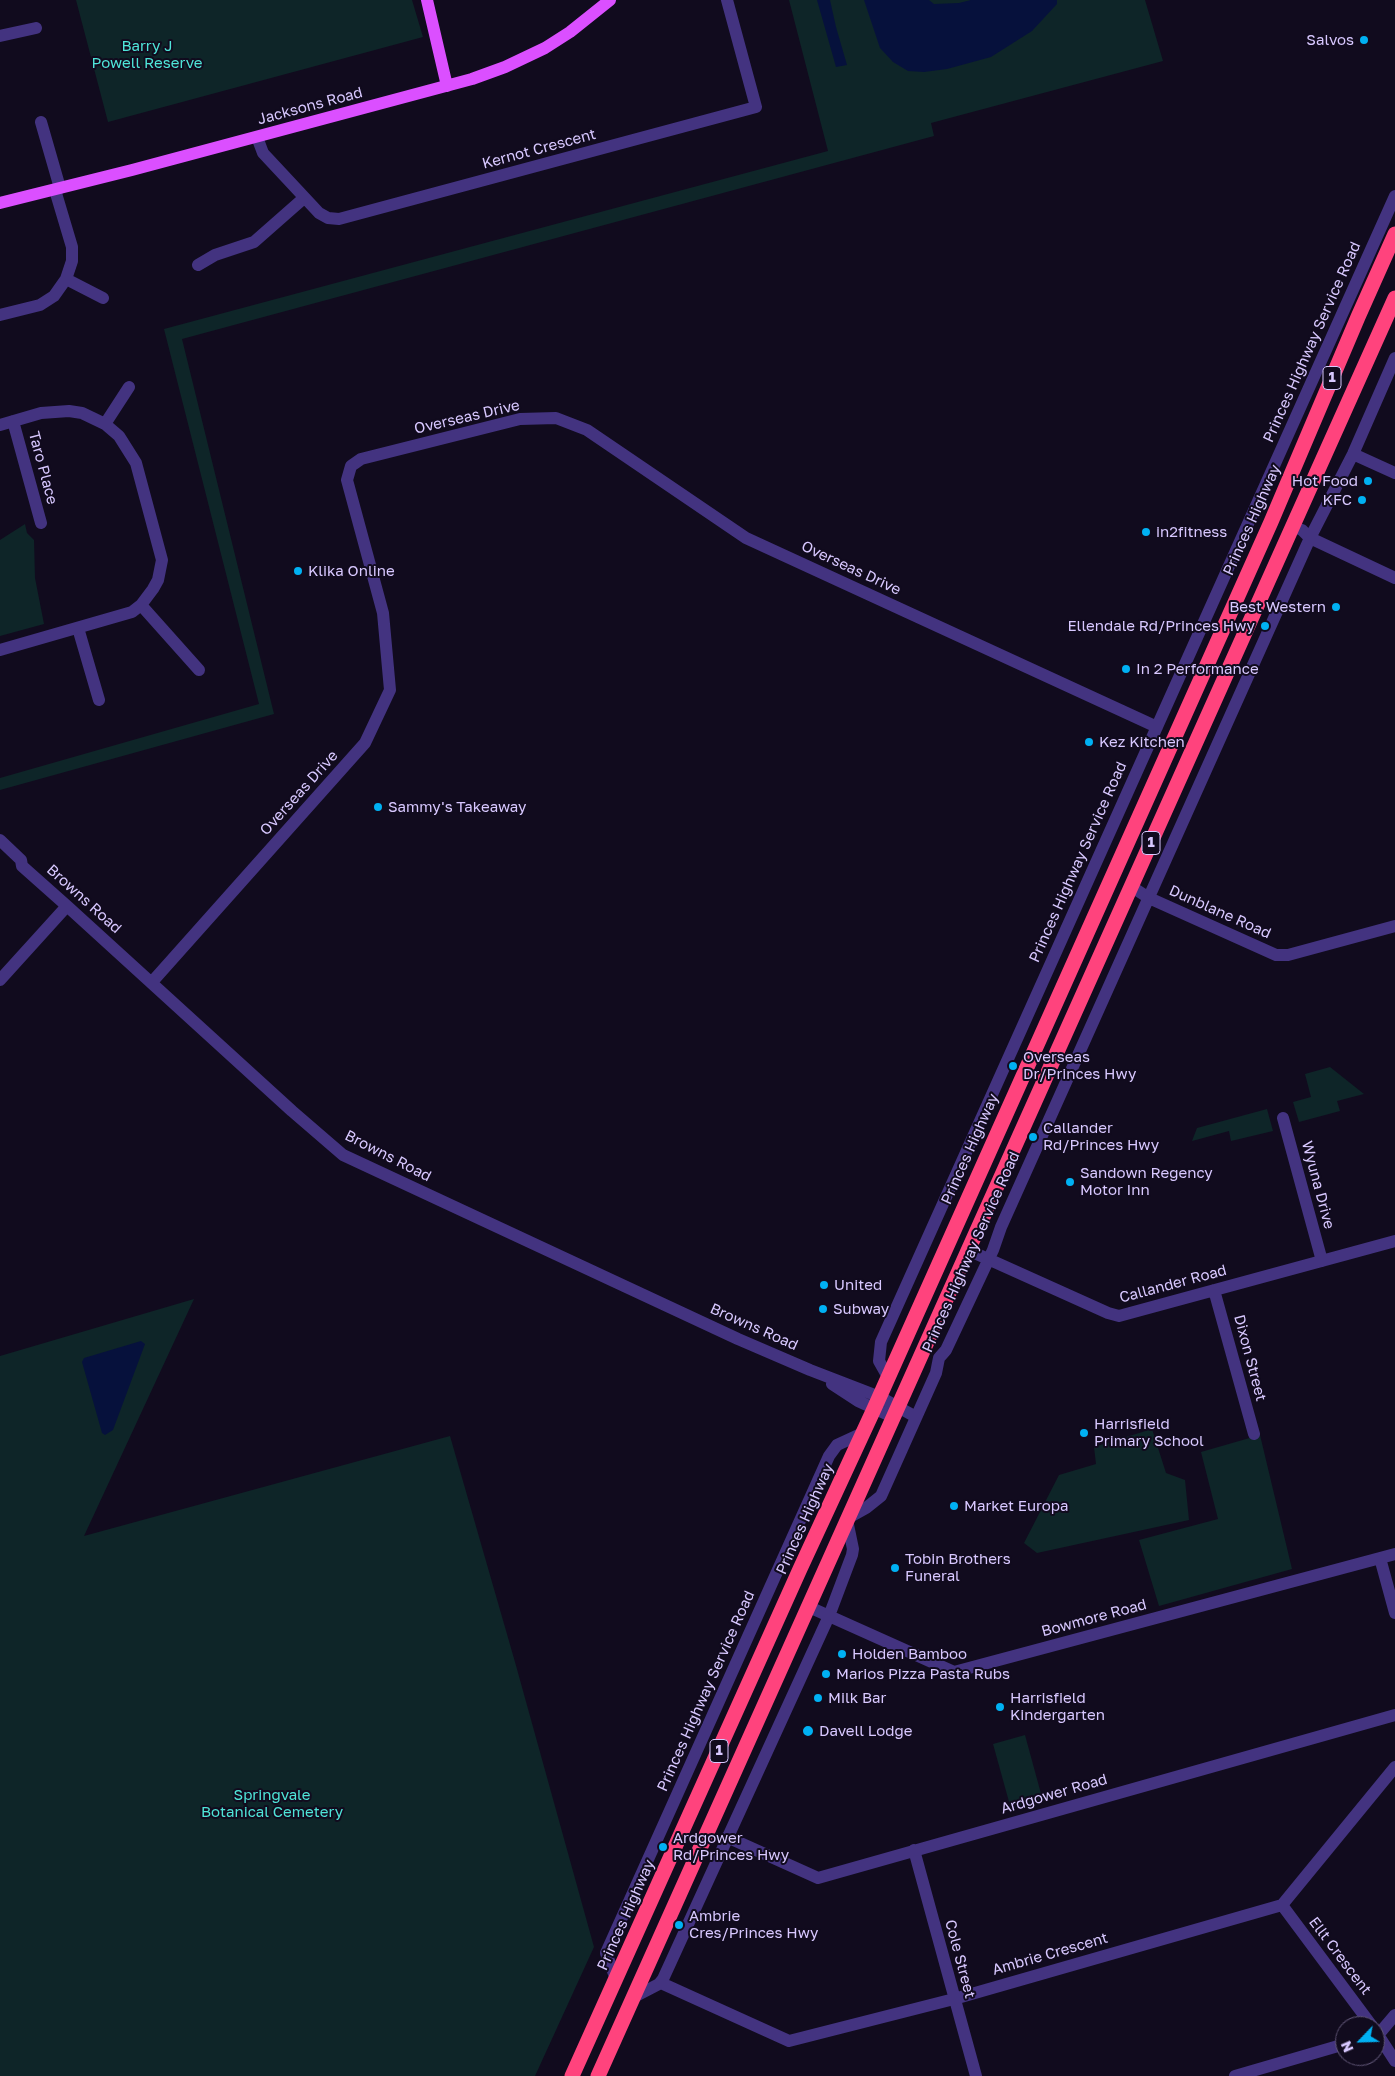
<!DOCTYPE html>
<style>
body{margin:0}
#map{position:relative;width:1395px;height:2076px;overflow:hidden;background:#110b1e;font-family:"Golos Text",sans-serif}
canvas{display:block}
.north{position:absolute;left:1335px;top:2016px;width:50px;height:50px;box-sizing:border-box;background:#110b1e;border:1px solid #615778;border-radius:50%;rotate:246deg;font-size:14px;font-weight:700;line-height:20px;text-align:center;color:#d8c8ff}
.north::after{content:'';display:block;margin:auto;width:18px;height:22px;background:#00b1f3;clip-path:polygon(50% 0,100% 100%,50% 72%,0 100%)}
</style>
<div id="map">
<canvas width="1395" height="2076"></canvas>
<div class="north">N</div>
</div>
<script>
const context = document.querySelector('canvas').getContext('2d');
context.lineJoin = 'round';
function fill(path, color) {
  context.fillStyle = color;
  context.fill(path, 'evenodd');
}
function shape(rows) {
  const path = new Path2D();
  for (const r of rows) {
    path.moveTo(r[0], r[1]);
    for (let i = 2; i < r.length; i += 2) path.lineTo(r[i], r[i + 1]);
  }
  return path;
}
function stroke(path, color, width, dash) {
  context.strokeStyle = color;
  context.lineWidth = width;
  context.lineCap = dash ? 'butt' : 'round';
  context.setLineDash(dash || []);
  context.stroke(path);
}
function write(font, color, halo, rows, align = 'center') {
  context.font = font + ' "Golos Text",sans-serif';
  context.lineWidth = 4;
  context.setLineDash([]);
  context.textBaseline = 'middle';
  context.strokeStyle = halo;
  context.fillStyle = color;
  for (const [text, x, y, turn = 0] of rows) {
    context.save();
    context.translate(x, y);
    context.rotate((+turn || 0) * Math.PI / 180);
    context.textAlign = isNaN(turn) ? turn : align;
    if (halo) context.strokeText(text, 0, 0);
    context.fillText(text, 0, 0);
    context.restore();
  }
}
const green = shape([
 [76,0,412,0,423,37,108,122],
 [789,0,1145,0,1163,61,931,123,934,136,182,339,274,714,0,790,0,778,259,704,164,329,828,151],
 [25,524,27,533,34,540,35,578,44,624,0,636,0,540],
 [1330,1067,1364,1094,1337,1101,1340,1111,1299,1122,1293,1102,1311,1097,1305,1074],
 [1267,1109,1273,1131,1231,1141,1229,1131,1192,1141,1197,1128],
 [194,1299,84,1536,450,1436,515,1662,594,1947,535,2076,0,2076,0,1356],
 [1152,1429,1166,1473,1185,1480,1189,1520,1037,1553,1024,1543,1059,1475,1096,1464,1094,1447],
 [1260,1435,1292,1569,1159,1606,1139,1540,1218,1519,1201,1452],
 [1025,1735,1043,1801,1011,1809,993,1744]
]);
const water = shape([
 [817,0,830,0,836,27,847,65,836,67],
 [864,0,929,0,934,4,959,3,971,0,1057,0,1057,4,1032,31,991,57,947,69,924,72,908,71,893,62,880,48],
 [141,1341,145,1344,113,1430,105,1435,102,1433,82,1362,84,1358]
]);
const minor = shape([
 [0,36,36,28],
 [41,122,60,188],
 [257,137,263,153,319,213,328,218,339,219,756,107,727,0],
 [198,265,215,255,254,242,304,198],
 [66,279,103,298],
 [0,315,40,305,54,296,66,279,72,261,72,247,55,190],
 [13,421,41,523],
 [105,424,129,387],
 [0,425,41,413,69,411,82,413,105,424,119,436,136,463,162,560,158,580,153,589,141,605,132,612,0,650],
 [1353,454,1395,473],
 [1294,527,1302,530,1310,538,1395,578],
 [141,605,199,670],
 [78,628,99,700],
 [0,840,21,860,22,866,67,906,292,1111,343,1155,738,1339,810,1370,880,1397,916,1417],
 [1132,887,1149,898,1276,955,1288,955,1395,926],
 [0,980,67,906],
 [152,982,365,743,390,690,383,613,347,480,351,466,361,459,520,419,556,418,587,430,746,538,1157,727],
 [1283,1118,1322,1261],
 [968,1250,1108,1313,1119,1316,1395,1241],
 [1214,1290,1254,1434],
 [888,1377,879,1361,881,1342,1395,196],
 [832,1384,858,1401,893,1417],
 [848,1518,866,1508,881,1496,936,1373,939,1358,946,1350,993,1250,1001,1227,1310,538,1353,454,1395,358],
 [1380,1558,1395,1613],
 [809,1607,954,1672,1395,1554],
 [727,1837,818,1878,1395,1715],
 [914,1850,976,2076],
 [1282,1905,1372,2026],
 [616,1979,606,1953,829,1456,837,1445,863,1433],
 [661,1983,789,2041,954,1999,1282,1905,1395,1767],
 [634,1997,659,1984,663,1979,829,1616,852,1555,853,1549,847,1520],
 [1375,2030,1395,2061],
 [1375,2036,1378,2035,1395,2015],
 [1235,2076,1345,2044]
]);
const major = shape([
 [427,0,447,86],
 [0,203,132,170,472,79,505,67,545,48,570,32,610,0]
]);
const highway = shape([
 [572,2076,800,1569,874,1409,1271,522,1358,317,1395,234],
 [598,2076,1395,298]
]);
const markers = [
 [1364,40,5,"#00b1f3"],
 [1368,481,5,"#00b1f3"],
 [1362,500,5,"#00b1f3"],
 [1146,532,5,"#00b1f3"],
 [298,571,5,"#00b1f3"],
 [1336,607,5,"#00b1f3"],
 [1265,626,5,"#00b1f3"],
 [1126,669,5,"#00b1f3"],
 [1089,742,5,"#00b1f3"],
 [378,807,5,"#00b1f3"],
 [1013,1066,5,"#00b1f3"],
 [1033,1137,5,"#00b1f3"],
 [1070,1182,5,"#00b1f3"],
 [824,1285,5,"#00b1f3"],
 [823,1309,5,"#00b1f3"],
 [1084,1433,5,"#00b1f3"],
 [954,1506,5,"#00b1f3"],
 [895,1568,5,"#00b1f3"],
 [842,1654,5,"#00b1f3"],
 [826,1674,5,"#00b1f3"],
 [818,1698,5,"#00b1f3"],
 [1000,1707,5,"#00b1f3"],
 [808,1731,6,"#00b1f3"],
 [663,1847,5,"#00b1f3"],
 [679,1925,5,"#00b1f3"]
];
const shields = [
 [1332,378,18],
 [1151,843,18],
 [719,1751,18]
];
const shieldNames = [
 ["1",1332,378],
 ["1",1151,843],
 ["1",719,1751]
];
const poiNames = [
 ["Salvos",1354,40,"right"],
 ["Hot Food",1358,481,"right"],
 ["KFC",1352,500,"right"],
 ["in2fitness",1156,532],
 ["Klika Online",308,571],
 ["Best Western",1326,607,"right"],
 ["Ellendale Rd/Princes Hwy",1255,626,"right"],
 ["In 2 Performance",1136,669],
 ["Kez Kitchen",1099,742],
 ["Sammy's Takeaway",388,807],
 ["Overseas",1023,1057],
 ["Dr/Princes Hwy",1023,1074],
 ["Callander",1043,1128],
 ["Rd/Princes Hwy",1043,1145],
 ["Sandown Regency",1080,1173],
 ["Motor Inn",1080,1190],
 ["United",834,1285],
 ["Subway",833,1309],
 ["Harrisfield",1094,1424],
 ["Primary School",1094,1441],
 ["Market Europa",964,1506],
 ["Tobin Brothers",905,1559],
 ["Funeral",905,1576],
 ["Holden Bamboo",852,1654],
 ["Marios Pizza Pasta Rubs",836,1674],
 ["Milk Bar",828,1698],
 ["Harrisfield",1010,1698],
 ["Kindergarten",1010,1715],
 ["Davell Lodge",819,1731],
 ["Ardgower",673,1838],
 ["Rd/Princes Hwy",673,1855],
 ["Ambrie",689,1916],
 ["Cres/Princes Hwy",689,1933]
];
const parkNames = [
 ["Barry J",147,46],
 ["Powell Reserve",147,63],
 ["Springvale",272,1795],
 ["Botanical Cemetery",272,1812]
];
const streetNames = [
 ["Jacksons Road",310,106,-15],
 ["Kernot Crescent",539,149,-15],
 ["Princes Highway Service Road",1312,342,-66],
 ["Overseas Drive",467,417,-13],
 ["Taro Place",43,468,75],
 ["Princes Highway",1252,520,-66],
 ["Overseas Drive",851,568,25],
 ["Overseas Drive",299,793,-48],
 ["Princes Highway Service Road",1078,862,-66],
 ["Browns Road",84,899,42],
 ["Dunblane Road",1220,912,24],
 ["Princes Highway",970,1149,-66],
 ["Browns Road",388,1156,27],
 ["Wyuna Drive",1318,1185,75],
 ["Princes Highway Service Road",971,1252,-66],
 ["Callander Road",1173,1284,-15],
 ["Browns Road",754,1327,24],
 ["Dixon Street",1250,1358,75],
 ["Princes Highway",805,1519,-66],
 ["Bowmore Road",1094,1618,-15],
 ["Princes Highway Service Road",706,1691,-66],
 ["Ardgower Road",1054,1794,-16],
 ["Princes Highway",626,1915,-66],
 ["Ambrie Crescent",1050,1954,-16],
 ["Ellt Crescent",1340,1956,53],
 ["Cole Street",960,1959,75]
];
fill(green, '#0e2528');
fill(water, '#06113c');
stroke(minor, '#433380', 12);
stroke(major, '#db4fff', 12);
stroke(highway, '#ff437d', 15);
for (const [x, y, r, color] of markers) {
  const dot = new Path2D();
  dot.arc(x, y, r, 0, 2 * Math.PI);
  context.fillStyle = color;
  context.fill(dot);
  stroke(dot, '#110b1e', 2);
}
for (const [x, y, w] of shields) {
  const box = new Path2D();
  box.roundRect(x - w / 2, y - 11.5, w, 23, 4);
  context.fillStyle = '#110b1e';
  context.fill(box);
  stroke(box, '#d8c8ff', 1);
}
write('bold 14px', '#d8c8ff', null, shieldNames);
write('15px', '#d8c8ff', '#110b1e', poiNames, 'left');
write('15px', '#4fe4d8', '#110b1e', parkNames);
write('15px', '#d8c8ff', '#110b1e', streetNames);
</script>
